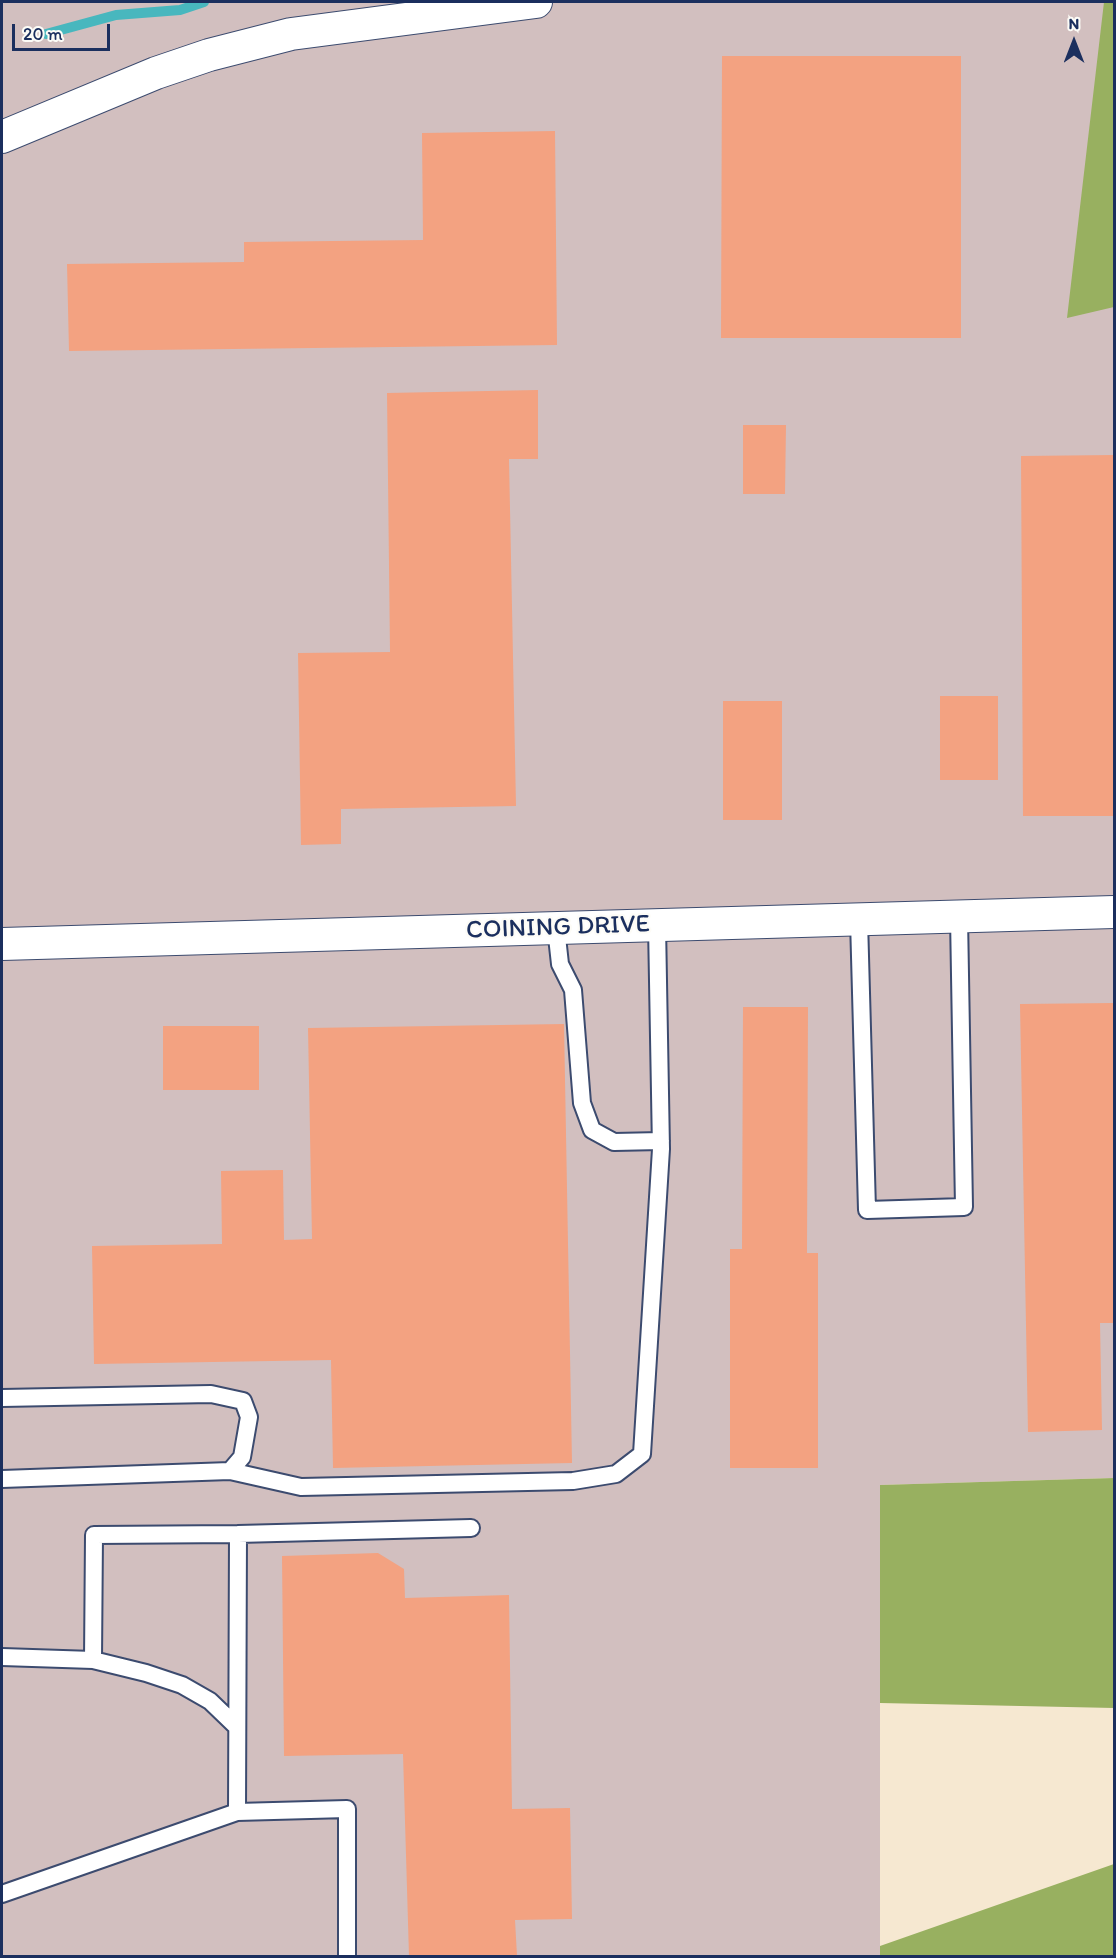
<!DOCTYPE html>
<style>
body{margin:0}
#map{position:relative;width:1116px;height:1958px;overflow:hidden;background:#f6e8d1;font-family:Itim,sans-serif}
canvas{display:block}
.frame{position:absolute;inset:0;border:3px solid #1b2f5e;pointer-events:none}
.north{position:absolute;left:1044px;top:12px;width:60px;height:60px;-webkit-text-stroke:4px #fdfcf7;paint-order:stroke;rotate:0deg;font-size:16px;font-weight:700;line-height:24px;text-align:center;color:#1b2f5e}
.north::after{content:'';display:block;margin:auto;width:21px;height:27px;background:#1b2f5e;clip-path:polygon(50% 0,100% 100%,50% 72%,0 100%)}
.scale{position:absolute;left:12px;top:24px;width:98px;height:27px;box-sizing:border-box;border:3px solid #1b2f5e;border-top:0;padding-left:8px;font-size:18px;line-height:21px;white-space:nowrap;color:#1b2f5e;-webkit-text-stroke:4px #fdfcf7;paint-order:stroke}
</style>
<div id="map">
<canvas width="1116" height="1958"></canvas>
<div class="frame"></div>
<div class="north">N</div>
<div class="scale">20 m</div>
</div>
<script>
const context = document.querySelector('canvas').getContext('2d');
context.lineJoin = 'round';
function fill(path, color) {
  context.fillStyle = color;
  context.fill(path, 'evenodd');
}
function shape(rows) {
  const path = new Path2D();
  for (const r of rows) {
    path.moveTo(r[0], r[1]);
    for (let i = 2; i < r.length; i += 2) path.lineTo(r[i], r[i + 1]);
  }
  return path;
}
function stroke(path, color, width, dash) {
  context.strokeStyle = color;
  context.lineWidth = width;
  context.lineCap = dash ? 'butt' : 'round';
  context.setLineDash(dash || []);
  context.stroke(path);
}
function write(font, color, halo, rows, align = 'center') {
  context.font = font + ' Itim,sans-serif';
  context.lineWidth = 4.5;
  context.setLineDash([]);
  context.textBaseline = 'middle';
  context.strokeStyle = halo;
  context.fillStyle = color;
  for (const [text, x, y, turn = 0] of rows) {
    context.save();
    context.translate(x, y);
    context.rotate((+turn || 0) * Math.PI / 180);
    context.textAlign = isNaN(turn) ? turn : align;
    if (halo) context.strokeText(text, 0, 0);
    context.fillText(text, 0, 0);
    context.restore();
  }
}
const industrial = shape([
 [2,2,1114,2,1114,1478,880,1485,880,1956,2,1956]
]);
const forest = shape([
 [1104,2,1114,2,1114,307,1067,318],
 [1114,1478,1114,1708,880,1703,880,1485],
 [1114,1864,1114,1956,880,1956,880,1946]
]);
const stream = shape([
 [46,34,116,15,180,10,204,2]
]);
const building = shape([
 [722,56,961,56,961,338,721,338],
 [555,131,557,345,69,351,67,264,244,262,244,242,423,240,422,133],
 [538,390,538,459,509,459,516,806,341,809,341,844,301,845,298,653,390,652,387,393],
 [743,425,786,425,785,494,743,494],
 [1114,455,1114,816,1023,816,1021,456],
 [940,696,998,696,998,780,940,780],
 [723,701,782,701,782,820,723,820],
 [1113,1003,1113,1323,1100,1323,1102,1430,1028,1432,1020,1004],
 [743,1007,808,1007,807,1253,818,1253,818,1468,730,1468,730,1249,742,1249],
 [564,1024,572,1463,333,1468,331,1360,94,1364,92,1246,222,1244,221,1171,283,1170,284,1240,312,1239,308,1028],
 [163,1026,259,1026,259,1090,163,1090],
 [378,1553,404,1569,405,1598,509,1595,512,1809,570,1808,572,1919,515,1920,517,1956,409,1956,403,1754,284,1756,282,1556]
]);
const service = shape([
 [859,920,867,1210,964,1207,959,917],
 [556,928,560,964,573,990,582,1103,592,1130,614,1142,661,1141],
 [2,1398,211,1394,243,1401,249,1417,242,1457,230,1471,2,1479],
 [230,1471,301,1487,573,1481,616,1474,642,1454,661,1149,657,925],
 [238,1534,471,1528],
 [2,1657,93,1660,94,1535,238,1534,237,1812],
 [93,1660,146,1673,182,1685,210,1701,237,1727],
 [2,1894,237,1812,347,1809,347,1956]
]);
const minor = shape([
 [2,137,156,73,209,55,291,34,536,2],
 [2,944,1114,912]
]);
const streetNames = [
 ["COINING DRIVE",558,928,-2]
];
fill(industrial, '#d2bfbf');
fill(forest, '#98b060');
stroke(stream, '#48b7be', 10);
fill(building, '#f3a281');
stroke(service, '#3c4b6f', 20);
stroke(minor, '#3c4b6f', 34);
stroke(service, '#fff', 16);
stroke(minor, '#fff', 32);
write('26px', '#1b2f5e', '#fdfcf7', streetNames);
</script>
